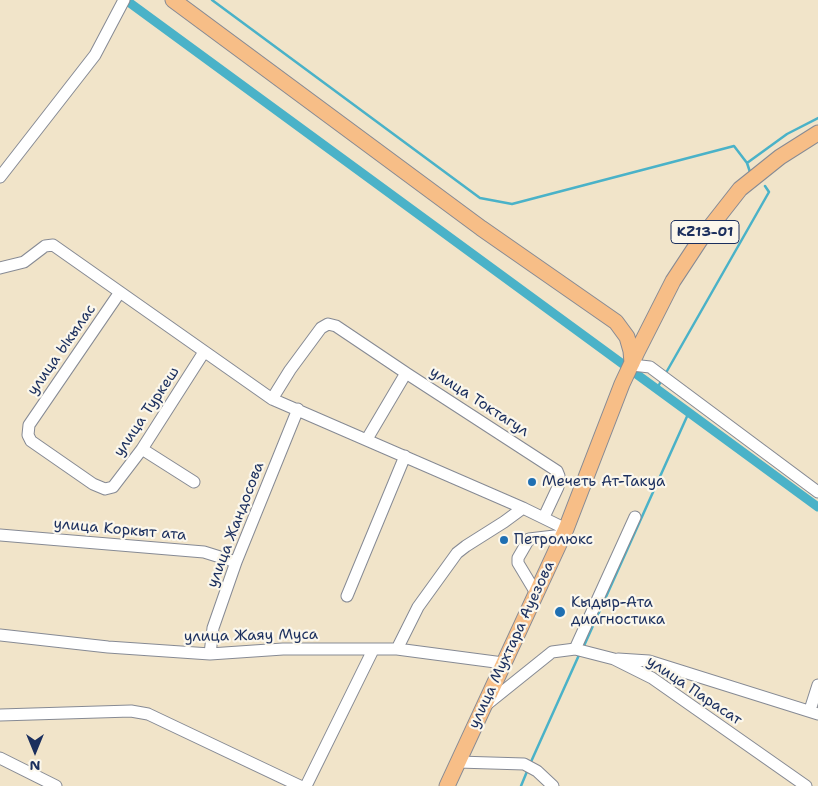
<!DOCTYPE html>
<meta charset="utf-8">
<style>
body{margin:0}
#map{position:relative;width:818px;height:786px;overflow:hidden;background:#f1e4c9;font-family:"Shantell Sans",sans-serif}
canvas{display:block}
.north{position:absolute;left:10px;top:726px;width:50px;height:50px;-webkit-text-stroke:4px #fbf7ec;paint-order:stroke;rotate:180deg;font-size:14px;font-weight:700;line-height:20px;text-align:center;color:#1b2f5e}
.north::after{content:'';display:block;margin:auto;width:18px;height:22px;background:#1b2f5e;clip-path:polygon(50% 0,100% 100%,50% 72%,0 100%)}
</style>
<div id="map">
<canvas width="818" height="786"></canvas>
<div class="north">N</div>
</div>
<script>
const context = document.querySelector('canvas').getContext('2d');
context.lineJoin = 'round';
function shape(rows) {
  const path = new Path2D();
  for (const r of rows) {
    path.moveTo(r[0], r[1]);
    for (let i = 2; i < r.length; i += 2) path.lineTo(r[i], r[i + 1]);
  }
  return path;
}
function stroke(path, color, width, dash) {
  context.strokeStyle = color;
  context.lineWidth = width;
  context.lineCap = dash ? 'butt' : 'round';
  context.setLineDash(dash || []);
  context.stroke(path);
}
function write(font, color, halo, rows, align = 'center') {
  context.font = font + ' "Shantell Sans",sans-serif';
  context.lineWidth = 4.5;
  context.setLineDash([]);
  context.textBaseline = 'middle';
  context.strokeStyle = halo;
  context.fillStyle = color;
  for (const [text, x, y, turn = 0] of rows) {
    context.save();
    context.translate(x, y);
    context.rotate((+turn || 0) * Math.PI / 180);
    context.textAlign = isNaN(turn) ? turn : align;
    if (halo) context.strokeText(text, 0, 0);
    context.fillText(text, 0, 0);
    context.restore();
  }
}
const stream = shape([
 [212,0,480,198,512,204,734,146,747,163,750,172],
 [747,163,787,134,818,118],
 [667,371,769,192,765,186],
 [657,389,660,383],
 [583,648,689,412],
 [530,764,579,655],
 [521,786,528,769]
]);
const canal = shape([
 [130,3,818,507]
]);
const minor = shape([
 [0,177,95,55,124,0],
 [0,268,24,262,45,246,53,245,272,399,523,508,566,529],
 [120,292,29,425,28,435,31,441,93,484,105,489,113,487,142,449,204,352],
 [632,365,650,367,818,492],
 [272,399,290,370,321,328,328,324,336,326,406,373],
 [367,439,406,373,557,471,559,476,558,487,544,517],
 [142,449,194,482],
 [0,535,204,552,236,562],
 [536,593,518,563,518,558,529,539,563,535],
 [347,596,405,456],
 [0,635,108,647,210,654,283,649,397,649,503,663],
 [397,649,418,607,457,553,466,546,504,522,523,508],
 [575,649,635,517],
 [210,654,213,628,236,562,298,409],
 [618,659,649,661,818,714],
 [486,705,552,652,575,649,614,659,652,678,806,786],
 [810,710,818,685],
 [0,715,131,711,148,714,300,786],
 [0,758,56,786],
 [458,762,524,764,537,771,553,786],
 [306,786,373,650]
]);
const major = shape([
 [173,0,481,228,616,322,627,337,631,351,632,363],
 [447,786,566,529,622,384,637,352,673,281,700,240,740,189,780,157,818,133]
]);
const markers = [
 [532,482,5,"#1f6fb2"],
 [504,540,5,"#1f6fb2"],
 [560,612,6,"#1f6fb2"]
];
const shields = [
 [705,232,68]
];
const shieldNames = [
 ["KZ13-01",705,232]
];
const streetNames = [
 ["улица Ыкылас",62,350,-55],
 ["улица Токтагул",479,402,33],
 ["улица Туркеш",147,412,-56],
 ["улица Жандосова",236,525,-69],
 ["улица Коркыт ата",120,530,5],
 ["улица Жаяу Муса",251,636,-1],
 ["улица Мухтара Ауезова",512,645,-65],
 ["улица Парасат",694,691,34]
];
const poiNames = [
 ["Мечеть Ат-Такуа",542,482],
 ["Петролюкс",514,540],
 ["Кыдыр-Ата",571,603],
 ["диагностика",571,620]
];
stroke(stream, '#4ab2c8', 2.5);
stroke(canal, '#4ab2c8', 9);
stroke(minor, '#868a94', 13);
stroke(major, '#868a94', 17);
stroke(minor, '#fff', 11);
stroke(major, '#f7be87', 15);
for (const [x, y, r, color] of markers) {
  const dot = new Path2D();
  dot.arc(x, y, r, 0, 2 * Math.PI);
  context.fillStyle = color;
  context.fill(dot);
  stroke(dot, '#fbf7ec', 2);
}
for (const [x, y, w] of shields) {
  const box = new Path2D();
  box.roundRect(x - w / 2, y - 11.5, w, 23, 4);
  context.fillStyle = '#fbf7ec';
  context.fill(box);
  stroke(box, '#1b2f5e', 1);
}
write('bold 14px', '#1b2f5e', null, shieldNames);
write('15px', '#1b2f5e', '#fbf7ec', streetNames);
write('15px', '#1b2f5e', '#fbf7ec', poiNames, 'left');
</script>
